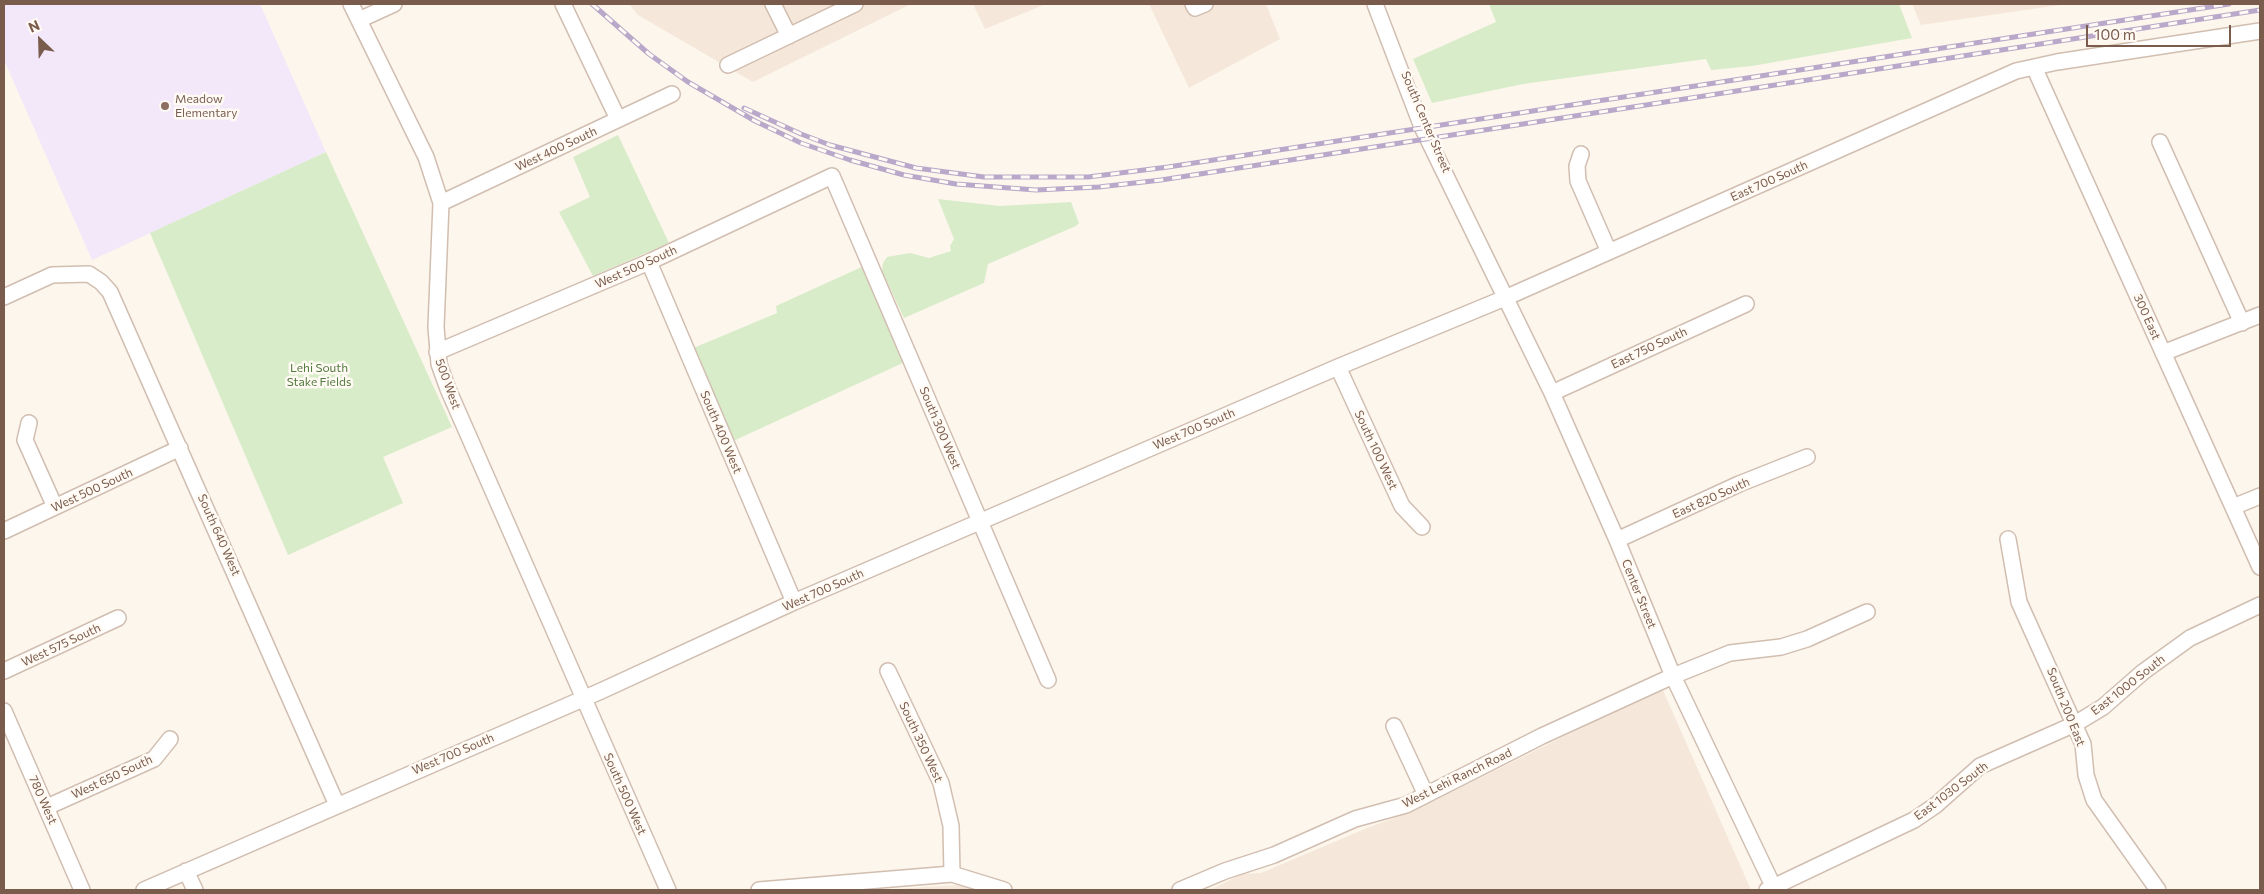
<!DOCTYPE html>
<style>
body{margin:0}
#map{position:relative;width:2264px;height:894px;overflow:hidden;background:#fdf6ec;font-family:Commissioner,sans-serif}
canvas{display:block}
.frame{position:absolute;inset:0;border:5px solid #7a5c4d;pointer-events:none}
.north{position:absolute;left:15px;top:15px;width:50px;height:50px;-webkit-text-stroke:4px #fffaf3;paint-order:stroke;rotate:336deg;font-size:14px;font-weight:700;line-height:20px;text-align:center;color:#7a5c4d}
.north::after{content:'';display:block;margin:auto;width:18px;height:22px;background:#7a5c4d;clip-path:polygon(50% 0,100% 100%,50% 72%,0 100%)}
.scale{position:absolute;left:2086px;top:25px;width:145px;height:22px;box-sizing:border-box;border:2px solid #7a5c4d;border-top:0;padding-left:6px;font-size:15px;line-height:18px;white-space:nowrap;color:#7a5c4d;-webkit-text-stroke:4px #fffaf3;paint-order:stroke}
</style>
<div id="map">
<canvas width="2264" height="894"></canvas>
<div class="frame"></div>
<div class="north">N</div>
<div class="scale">100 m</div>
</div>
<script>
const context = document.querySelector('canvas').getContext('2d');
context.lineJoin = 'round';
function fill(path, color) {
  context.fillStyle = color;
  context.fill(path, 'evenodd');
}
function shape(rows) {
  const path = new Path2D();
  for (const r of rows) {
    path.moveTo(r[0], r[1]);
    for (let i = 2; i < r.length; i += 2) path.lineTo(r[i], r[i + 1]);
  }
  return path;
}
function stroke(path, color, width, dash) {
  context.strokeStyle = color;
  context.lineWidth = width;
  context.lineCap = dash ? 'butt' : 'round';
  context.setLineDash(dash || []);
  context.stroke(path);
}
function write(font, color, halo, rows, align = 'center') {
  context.font = font + ' Commissioner,sans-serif';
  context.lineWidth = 5;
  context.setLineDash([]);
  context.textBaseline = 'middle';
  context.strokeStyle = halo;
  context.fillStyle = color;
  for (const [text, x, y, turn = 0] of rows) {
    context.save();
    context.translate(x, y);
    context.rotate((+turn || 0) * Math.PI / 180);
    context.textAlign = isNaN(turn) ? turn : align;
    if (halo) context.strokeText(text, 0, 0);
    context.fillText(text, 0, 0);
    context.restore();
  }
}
const residential = shape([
 [629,4,911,4,753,82,638,15],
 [973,4,1046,4,985,29],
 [1149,4,1266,4,1280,39,1189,88],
 [1912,4,2068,4,1921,25],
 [1662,688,1751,890,1210,890,1242,874,1261,873,1367,828,1411,812],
 [961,885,977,890,884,890,925,887]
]);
const education = shape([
 [4,4,260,4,326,152,92,260,4,60]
]);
const green = shape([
 [1489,4,1899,4,1912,38,1752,66,1711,70,1706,59,1523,84,1432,103,1413,59,1496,22],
 [618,135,669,243,593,276,559,212,590,197,573,157],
 [326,152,452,427,383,457,403,503,288,555,150,233],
 [938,199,1000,206,1071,202,1079,223,1076,226,988,264,984,283,904,318,882,271,883,263,887,257,910,253,929,258,951,251,950,246,954,239],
 [866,265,907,361,731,442,691,349,777,313,776,306]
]);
const minor = shape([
 [351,4,426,157,441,203,436,327,439,364,448,389,668,890],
 [563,4,618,119],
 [773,4,789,36],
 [1193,4,1195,8,1205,4],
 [1375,4,1422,127,1552,393,1617,540,1673,676,1775,890],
 [359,20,394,4],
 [728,65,855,4],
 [2034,67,2260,567],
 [2160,142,2242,323],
 [1581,154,1577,166,1578,181,1609,252],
 [441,203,672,94],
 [649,262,794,602],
 [4,297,52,275,89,274,101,282,110,292,337,805],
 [437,352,649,262,832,176,1048,680],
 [2163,353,2260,315],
 [1338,367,1402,506,1422,527],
 [1552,393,1746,304],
 [29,423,25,440,55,507],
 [2233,507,2260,496],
 [4,531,180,448],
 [2008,539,2019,602,2083,744,2086,775,2094,800,2158,890],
 [1617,540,1739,484,1807,457],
 [4,671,118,618],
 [888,671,941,783,951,826,952,874],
 [4,711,82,890],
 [1394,726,1426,795],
 [47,807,154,759,170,739],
 [186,871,195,890],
 [144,890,601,691,794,602,1338,367,1505,298,2016,71,2057,62,2260,31],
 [759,890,952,874,1004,890],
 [1180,890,1225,871,1274,855,1355,819,1406,805,1542,736,1673,676,1730,653,1781,647,1807,639,1867,612],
 [1767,890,1914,820,1936,805,1980,766,2075,724,2103,707,2143,672,2190,638,2260,605]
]);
const rail = shape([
 [592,4,649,54,688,82,755,121,801,143,850,160,904,175,956,184,1036,190,1099,187,1161,180,2260,10],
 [744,108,801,134,830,145,916,168,984,177,1088,177,1168,167,2229,4]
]);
const markers = [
 [165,106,5,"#8d6e63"]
];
const educationNames = [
 ["Meadow",175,99],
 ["Elementary",175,113]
];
const streetNames = [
 ["South Center Street",1426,122,67],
 ["West 400 South",556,149,-25],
 ["East 700 South",1769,181,-24],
 ["West 500 South",636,267,-24],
 ["300 East",2147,317,66],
 ["East 750 South",1649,348,-25],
 ["500 West",448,384,70],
 ["South 300 West",940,428,67],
 ["West 700 South",1194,429,-23],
 ["South 400 West",721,432,67],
 ["South 100 West",1376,450,65],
 ["West 500 South",92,490,-25],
 ["East 820 South",1711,498,-24],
 ["South 640 West",219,535,66],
 ["West 700 South",823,590,-24],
 ["Center Street",1639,594,68],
 ["West 575 South",61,645,-25],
 ["East 1000 South",2128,685,-38],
 ["South 200 East",2066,707,68],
 ["South 350 West",921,742,65],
 ["West 700 South",453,754,-23],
 ["West 650 South",112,777,-25],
 ["West Lehi Ranch Road",1457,778,-26],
 ["East 1030 South",1951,791,-37],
 ["South 500 West",625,794,66],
 ["780 West",43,800,66]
];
const parkNames = [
 ["Lehi South",319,368],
 ["Stake Fields",319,382]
];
fill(residential, '#f5e8da');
fill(education, '#f3e8fa');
fill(green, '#d8ecc9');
stroke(minor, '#d1beb0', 18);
stroke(minor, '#fff', 15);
stroke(rail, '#b9a8c9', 5);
stroke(rail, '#fffaf3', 3, [9]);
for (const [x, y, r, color] of markers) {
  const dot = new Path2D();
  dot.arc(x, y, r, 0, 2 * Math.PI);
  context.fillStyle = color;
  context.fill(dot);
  stroke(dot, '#fffaf3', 2);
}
write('12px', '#785e54', '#fffaf3', educationNames, 'left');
write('12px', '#7a5c4d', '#fffaf3', streetNames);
write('12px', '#537a41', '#fffaf3', parkNames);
</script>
